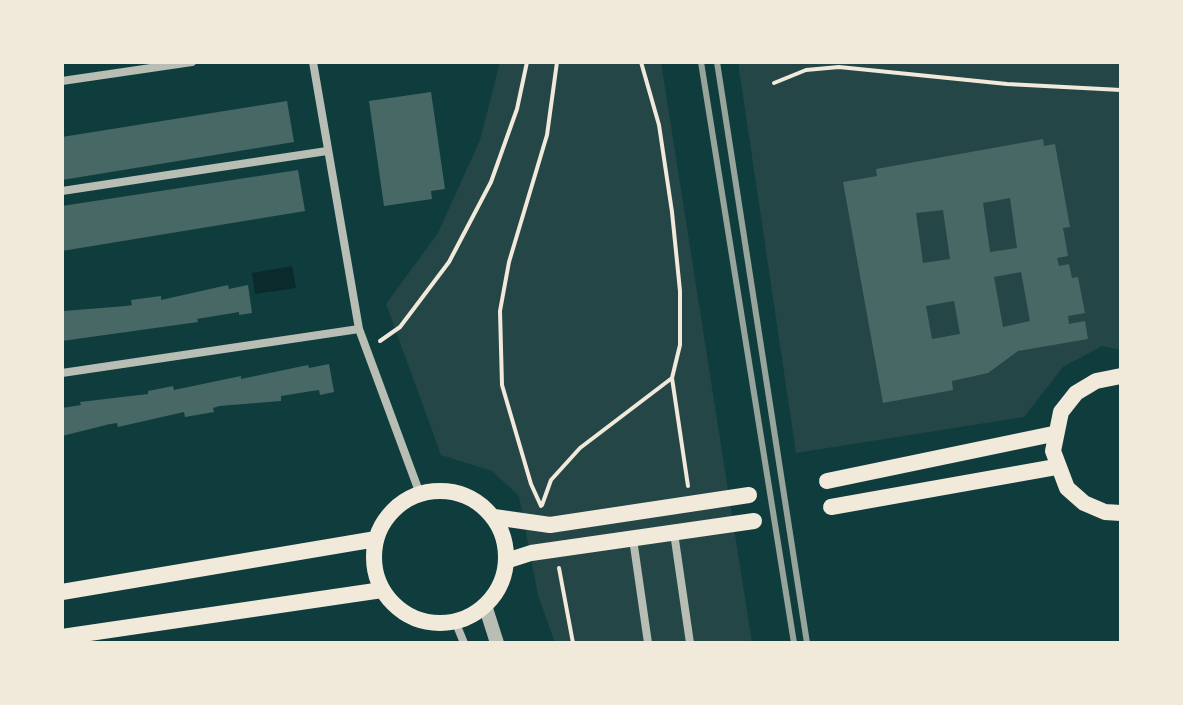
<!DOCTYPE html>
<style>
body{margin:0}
#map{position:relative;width:1183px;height:705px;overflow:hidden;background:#0f3d3e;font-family:Lato,sans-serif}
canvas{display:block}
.frame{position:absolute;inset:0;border:64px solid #f1e9da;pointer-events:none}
</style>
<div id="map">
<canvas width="1183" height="705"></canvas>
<div class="frame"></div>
</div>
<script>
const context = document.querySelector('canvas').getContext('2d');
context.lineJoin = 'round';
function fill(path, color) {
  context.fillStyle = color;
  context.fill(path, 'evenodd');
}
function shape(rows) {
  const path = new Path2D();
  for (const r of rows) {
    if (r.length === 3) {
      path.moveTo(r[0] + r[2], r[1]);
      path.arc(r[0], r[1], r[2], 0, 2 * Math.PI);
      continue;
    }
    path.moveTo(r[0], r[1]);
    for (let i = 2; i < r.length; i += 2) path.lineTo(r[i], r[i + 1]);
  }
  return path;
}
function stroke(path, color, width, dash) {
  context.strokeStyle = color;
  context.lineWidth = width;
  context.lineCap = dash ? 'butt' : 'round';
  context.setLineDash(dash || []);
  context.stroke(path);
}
const green = shape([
 [500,62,661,62,752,643,555,643,538,595,519,496,492,471,441,455,386,304,438,233,480,140],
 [738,62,1121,62,1121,350,1102,346,1063,367,1024,417,796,453]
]);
const water = shape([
 [292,266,296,288,255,294,252,273]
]);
const building = shape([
 [431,92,445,189,431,191,432,199,384,206,369,101],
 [287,101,294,142,62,180,62,137],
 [1043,139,1044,146,1055,144,1070,227,1063,228,1068,256,1057,258,1059,266,1069,264,1072,278,1078,277,1085,313,1068,316,1069,324,1085,321,1088,339,1018,351,988,373,952,381,953,390,883,403,843,182,877,176,876,169],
 [1010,198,1017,248,990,252,983,203],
 [943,210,950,259,923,263,916,213],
 [1021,272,1030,321,1003,327,994,277],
 [954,301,960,334,932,339,926,306],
 [298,170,305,211,62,251,62,206],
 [228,285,229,289,248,285,252,313,239,315,239,312,197,319,198,322,62,341,64,311,126,306,132,305,131,300,161,296,161,300],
 [329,364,334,392,320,395,319,390,312,391,281,396,281,401,219,406,213,408,214,412,185,417,184,412,118,427,117,423,110,424,62,436,62,408,81,405,80,402,148,394,148,391,173,386,174,390,241,376,241,379,308,365,309,368]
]);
const path = shape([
 [774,83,806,70,839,67,1007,84,1121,90],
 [380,341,400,327,449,262,491,182,517,109,527,62],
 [672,378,688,486],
 [542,505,551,480,580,448,672,378,680,345,680,291,672,212,659,125,641,62],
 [541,506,531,484,502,385,500,311,509,262,547,135,557,62],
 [559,568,573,643]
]);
const minor = shape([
 [313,62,359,329,420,494],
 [62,81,192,62],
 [62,191,327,151],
 [62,373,359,329],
 [674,533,690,643],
 [633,539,648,643],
 [455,621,464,643]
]);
const tertiary = shape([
 [485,605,497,643]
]);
const secondary = shape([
 [1121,376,1096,381,1076,393,1061,412,1053,451,1067,488,1084,503,1105,512,1121,513],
 [827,481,1053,434],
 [440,557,66],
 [831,507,1056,467],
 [494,517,550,525,749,495],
 [506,561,531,553,754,521],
 [62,592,376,539],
 [62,637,382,590]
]);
const rail = shape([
 [701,62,794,643],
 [717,62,807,643]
]);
fill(green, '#244646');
fill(water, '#0a2a2b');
fill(building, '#486865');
stroke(path, '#f1e9da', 4);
stroke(minor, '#b8beb3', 8);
stroke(tertiary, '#b8beb3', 14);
stroke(secondary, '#f1e9da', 16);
stroke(rail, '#97a49c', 6);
</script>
